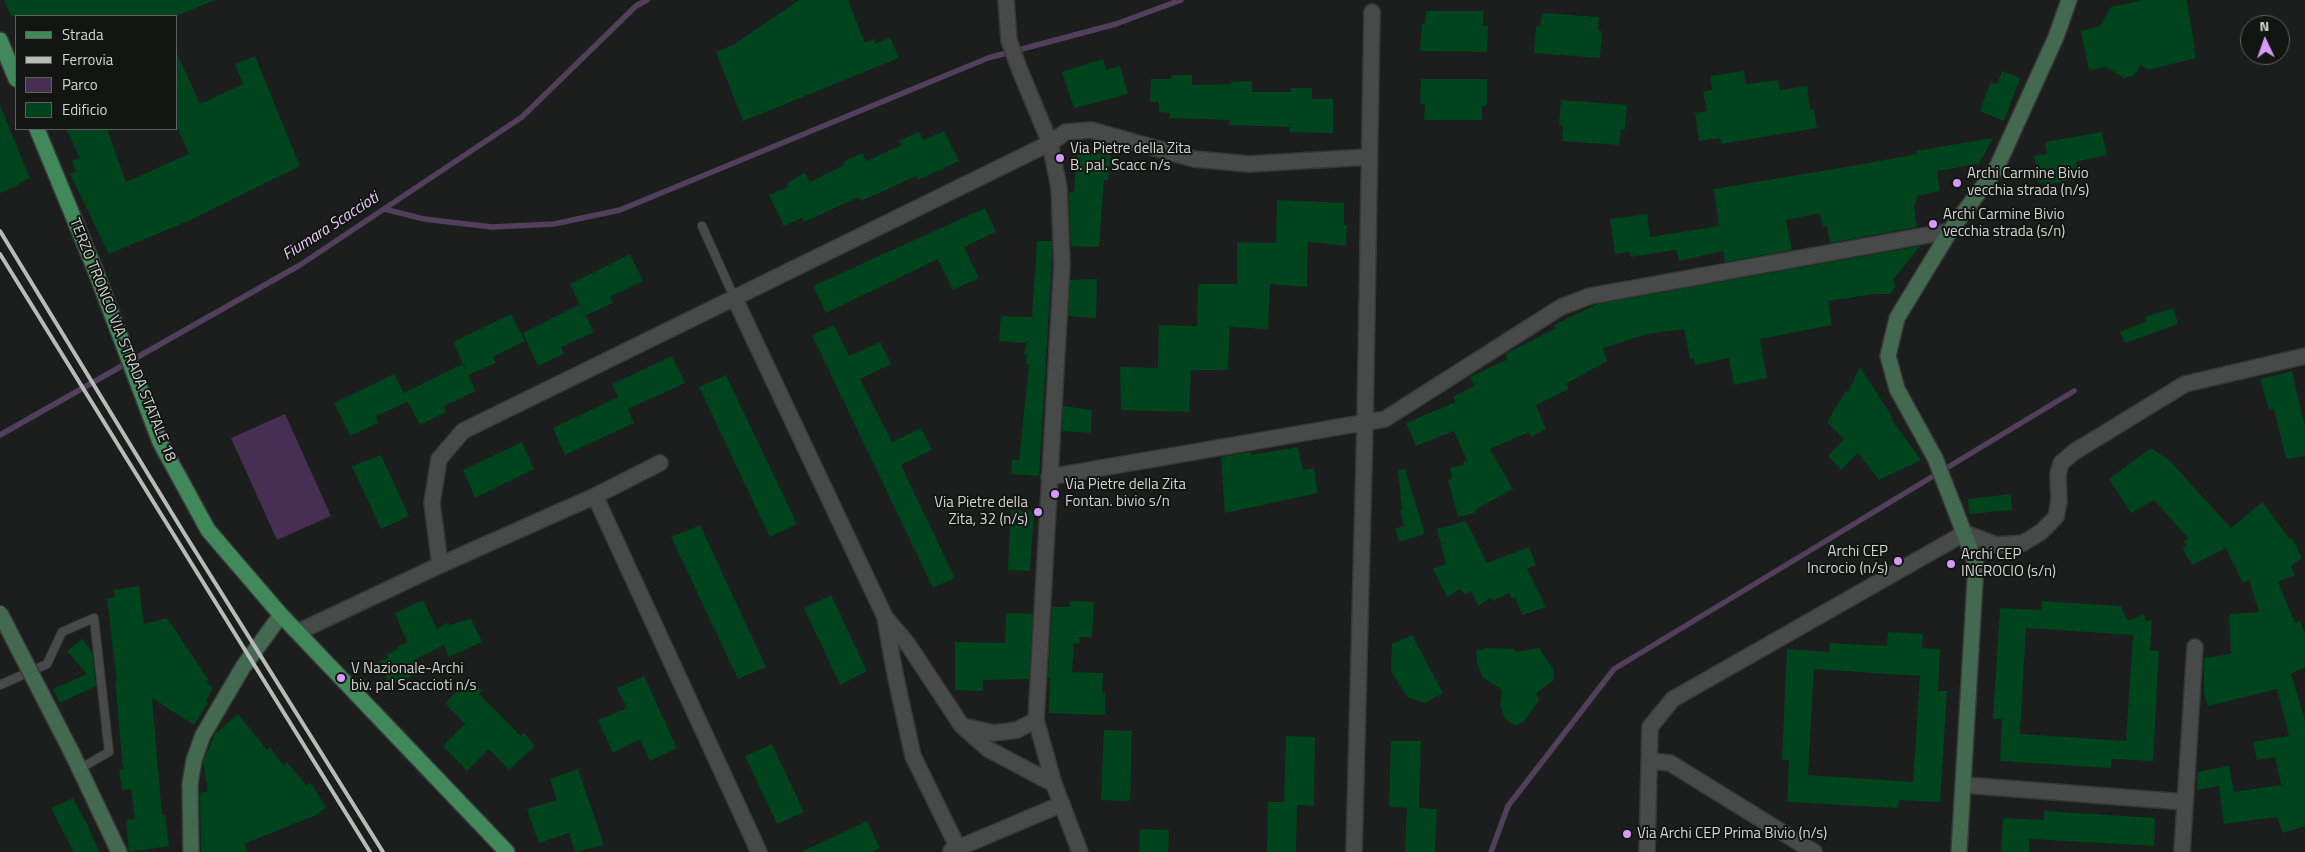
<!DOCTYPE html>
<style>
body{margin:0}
#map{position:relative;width:2305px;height:852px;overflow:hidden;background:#1c1e1d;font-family:"Titillium Web",sans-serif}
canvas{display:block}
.legend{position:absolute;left:15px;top:15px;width:162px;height:115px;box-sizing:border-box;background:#131513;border:1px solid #5f615f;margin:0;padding:6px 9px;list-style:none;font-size:15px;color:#d1d3d1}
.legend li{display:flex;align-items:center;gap:10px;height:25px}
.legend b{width:25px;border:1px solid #5f615f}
.north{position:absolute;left:2240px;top:15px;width:50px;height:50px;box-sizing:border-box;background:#131513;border:1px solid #5f615f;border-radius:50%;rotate:357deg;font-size:14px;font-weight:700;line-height:20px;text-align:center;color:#d1d3d1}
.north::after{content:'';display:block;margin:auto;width:18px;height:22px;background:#d89af8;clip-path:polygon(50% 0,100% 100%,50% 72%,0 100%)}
</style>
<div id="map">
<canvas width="2305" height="852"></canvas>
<ul class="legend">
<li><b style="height:6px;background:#41885a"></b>Strada</li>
<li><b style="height:6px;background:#b9bbb9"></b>Ferrovia</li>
<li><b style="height:14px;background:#472e53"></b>Parco</li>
<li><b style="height:14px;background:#00441d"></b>Edificio</li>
</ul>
<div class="north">N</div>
</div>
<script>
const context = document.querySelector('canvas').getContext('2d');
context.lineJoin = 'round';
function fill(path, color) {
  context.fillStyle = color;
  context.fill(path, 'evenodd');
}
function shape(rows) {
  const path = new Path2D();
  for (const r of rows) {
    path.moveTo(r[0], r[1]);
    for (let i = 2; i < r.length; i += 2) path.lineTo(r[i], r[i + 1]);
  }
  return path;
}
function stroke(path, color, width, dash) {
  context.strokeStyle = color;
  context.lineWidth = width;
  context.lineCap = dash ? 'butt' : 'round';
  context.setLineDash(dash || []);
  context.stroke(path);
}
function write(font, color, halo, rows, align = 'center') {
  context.font = font + ' "Titillium Web",sans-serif';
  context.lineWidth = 4;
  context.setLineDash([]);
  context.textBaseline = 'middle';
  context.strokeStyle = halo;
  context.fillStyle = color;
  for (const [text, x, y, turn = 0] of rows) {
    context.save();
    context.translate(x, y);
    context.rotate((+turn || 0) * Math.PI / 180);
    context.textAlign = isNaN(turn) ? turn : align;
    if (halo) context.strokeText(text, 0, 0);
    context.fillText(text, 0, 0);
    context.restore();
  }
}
const green = shape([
 [285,414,331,516,277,540,231,438]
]);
const stream = shape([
 [384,209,424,219,492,227,554,224,620,210,988,58,1116,24,1181,0],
 [0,435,300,265,522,117,636,6,647,0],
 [1491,852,1508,806,1614,669,2074,391]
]);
const building = shape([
 [4,0,215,0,177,16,11,16],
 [799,0,848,0,865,43,874,39,876,44,890,37,899,58,743,121,716,52,733,45],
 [2143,0,2187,0,2196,58,2148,70,2141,65,2134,76,2123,78,2106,67,2089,70,2081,31,2100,26,2111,7],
 [1426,11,1484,11,1483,26,1488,26,1487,52,1420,51,1422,24,1425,24],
 [1542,13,1599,17,1598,31,1602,31,1600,58,1534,53,1536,26,1540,27],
 [176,51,200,104,243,84,235,64,255,56,300,166,193,219,109,254,70,174,76,171,72,161,80,158,66,129,107,129,126,182,189,154,176,125],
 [1103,59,1106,70,1120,66,1128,94,1074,108,1062,72],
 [1744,71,1746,84,1778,80,1780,90,1807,86,1810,110,1814,109,1817,128,1721,144,1720,138,1699,141,1695,113,1707,111,1703,92,1712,90,1710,76],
 [2002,71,2020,78,2004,121,1980,111,1990,83,1997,84],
 [1171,75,1192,75,1192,85,1231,84,1231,82,1252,81,1252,92,1291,92,1291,88,1312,88,1312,99,1333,99,1333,133,1289,132,1290,127,1229,125,1230,120,1169,118,1170,113,1159,112,1159,102,1150,102,1151,79,1171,79],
 [1421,79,1487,79,1487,105,1482,107,1482,120,1424,120,1425,104,1420,104],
 [1561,100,1627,105,1625,130,1621,129,1619,145,1562,141,1563,126,1559,125],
 [0,105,30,178,19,183,20,185,0,193],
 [944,131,959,161,918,180,916,176,861,201,859,197,804,222,802,218,784,226,769,195,788,187,787,183,805,173,810,182,844,165,843,162,862,153,866,161,902,145,899,141,919,132,923,140],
 [2102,132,2107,155,2076,162,2079,178,2045,185,2044,182,2039,183,2034,156,2047,154,2045,142],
 [1993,138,1979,164,1937,171,1940,191,1917,196,1914,207,1917,227,1830,243,1827,226,1823,227,1820,213,1786,220,1792,250,1725,262,1723,251,1679,261,1676,250,1630,257,1629,252,1615,254,1610,219,1647,214,1650,237,1719,226,1714,189,1852,166,1917,154,1916,151],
 [1077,153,1111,154,1108,180,1104,180,1099,247,1071,246,1069,192,1074,192],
 [1277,200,1344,203,1344,225,1347,225,1346,246,1308,242,1307,287,1270,284,1268,329,1230,327,1228,370,1191,370,1189,412,1121,410,1120,367,1158,368,1159,325,1197,326,1198,284,1237,284,1237,242,1276,243],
 [985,208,996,232,964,247,979,278,953,290,938,259,826,313,813,286],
 [1037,241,1052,241,1052,260,1039,476,1011,474,1012,460,1019,460,1029,364,1026,364,1027,355,1024,355,1026,343,999,341,1001,316,1032,317],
 [1920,246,1893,280,1896,287,1890,294,1875,294,1828,301,1832,325,1760,339,1767,378,1734,385,1729,358,1695,365,1693,358,1690,359,1684,329,1648,334,1603,348,1607,361,1566,384,1569,389,1536,405,1546,429,1531,437,1529,432,1490,449,1513,489,1475,510,1475,513,1458,517,1448,480,1452,478,1450,468,1464,465,1463,462,1467,461,1454,431,1416,446,1406,423,1456,402,1453,397,1474,386,1470,377,1508,359,1505,354,1556,328,1554,325,1597,304],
 [630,254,643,281,610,297,613,303,585,316,570,284],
 [1097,279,1096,318,1068,316,1070,280],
 [580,304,594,332,561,347,564,354,538,366,523,333],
 [2173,308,2178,324,2125,343,2120,332,2147,321,2145,317],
 [511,314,525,341,493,357,496,363,468,375,476,391,444,406,446,412,420,425,408,402,376,416,378,423,350,436,334,403,394,374,404,393,462,364,468,375,453,342],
 [834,325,849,356,880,342,891,364,860,379,892,442,921,428,932,450,901,465,955,578,933,588,812,335],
 [672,356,685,383,628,409,634,423,565,455,553,428,618,397,612,384],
 [1860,367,1893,418,1891,419,1921,460,1879,480,1858,453,1841,470,1828,456,1844,439,1827,422,1846,391,1848,392],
 [2292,371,2305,427,2305,456,2286,459,2274,409,2269,410,2260,379],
 [726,375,797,524,770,537,699,387],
 [1063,406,1092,410,1091,433,1062,431],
 [522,442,534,469,475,498,463,470],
 [1298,447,1303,470,1314,468,1318,493,1225,513,1221,457,1251,452,1251,455],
 [2151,448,2169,460,2231,528,2262,502,2290,539,2292,538,2302,558,2291,566,2295,575,2278,582,2295,623,2300,621,2305,634,2305,667,2291,674,2305,720,2305,826,2283,833,2277,817,2224,824,2219,786,2197,790,2197,772,2229,766,2234,792,2281,785,2275,757,2257,760,2253,742,2289,736,2277,689,2208,706,2204,694,2204,658,2231,654,2229,614,2259,612,2249,580,2243,583,2226,548,2192,565,2182,548,2187,546,2184,541,2188,538,2154,500,2131,513,2109,479],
 [381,455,409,516,381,529,352,466],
 [1405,469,1425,534,1399,542,1395,529,1404,526,1400,511,1402,510,1398,470],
 [2011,494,2012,510,1969,514,1968,499],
 [1011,510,1034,511,1030,571,1008,570],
 [1466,521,1487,563,1529,547,1536,565,1527,569,1546,607,1522,615,1515,597,1512,599,1509,593,1493,601,1491,598,1478,606,1471,591,1465,595,1460,589,1447,597,1433,569,1446,564,1437,529],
 [700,525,766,667,738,679,671,537],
 [139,586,144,624,167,618,208,679,207,683,213,687,206,701,208,703,194,725,152,698,162,815,165,815,169,846,129,852,126,820,135,819,131,789,122,790,119,770,123,769,115,680,117,683,107,598,115,597,114,590],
 [831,595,867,671,840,685,804,608],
 [423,600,437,629,447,623,448,625,471,619,482,642,449,657,444,645,416,659,422,671,390,686,379,661,388,658,387,654,398,649,397,647,407,642,395,613],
 [1070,601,1094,602,1092,637,1080,637,1079,644,1074,643,1072,672,1103,673,1102,692,1105,692,1105,715,1049,713,1050,678,1048,678,1052,607,1069,607],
 [2042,601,2121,606,2128,621,2144,614,2146,621,2152,620,2150,650,2159,651,2153,761,2112,759,2111,768,2000,761,2002,719,1993,719,2000,608,2041,610],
 [2026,628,2133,635,2126,741,2020,734],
 [1006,613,1033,614,1029,679,983,680,983,691,955,690,955,642,1005,643],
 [1888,632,1923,634,1922,648,1940,649,1938,691,1947,691,1940,802,1899,800,1898,808,1787,802,1789,760,1782,760,1787,649,1829,652,1829,643,1887,646],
 [1814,669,1920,676,1913,782,1808,775],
 [1412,635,1443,693,1425,703,1407,697,1391,671,1392,644],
 [82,639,92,652,96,686,60,703,53,689,87,674,67,651],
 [1487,648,1514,649,1515,652,1539,648,1553,668,1554,680,1536,693,1539,700,1524,722,1515,726,1505,719,1500,705,1502,690,1482,677,1477,663,1476,651],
 [644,676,677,748,650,761,640,739,613,753,598,720,627,708,617,688],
 [470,679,482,691,479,694,521,736,524,733,535,746,509,770,489,749,467,771,443,746,465,724,445,703],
 [238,714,267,750,270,747,283,765,287,762,306,785,311,783,326,808,316,815,244,844,248,852,201,852,200,793,208,791,203,762,215,734],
 [1104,730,1132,731,1130,801,1101,800],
 [1286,736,1315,737,1314,806,1297,805,1296,852,1267,852,1268,802,1284,802],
 [1391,741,1421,741,1419,808,1437,809,1435,852,1405,852,1407,808,1389,807],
 [772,744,804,812,777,824,745,756],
 [578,769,604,845,575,852,569,833,539,843,527,809,557,800,550,779],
 [73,798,88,826,99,852,74,852,51,808],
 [2044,811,2155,818,2154,846,2029,839,2029,852,2001,852,2003,818,2044,820],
 [867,821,880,848,872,852,801,852],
 [1140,829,1169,830,1168,852,1139,852]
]);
const lane = shape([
 [702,226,734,297],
 [0,685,47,664,62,632,94,618,109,752,79,769]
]);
const street = shape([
 [734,297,885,617,907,643,962,726,988,749,1054,784],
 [1049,477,1385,419,1561,307,1590,296,1950,231],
 [595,496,759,852],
 [440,565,432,503,439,459,463,431,1050,143,1019,68,1009,40,1006,0],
 [885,618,895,674,913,756,958,848],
 [298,632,440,565,595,496,660,463],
 [963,726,994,733,1017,730,1036,720],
 [1650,761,1670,763,1814,852],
 [1964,785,2185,802],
 [951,851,1062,804],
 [1080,852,1054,784,1036,720,1062,264,1059,188,1050,143,1066,132,1091,130,1194,159,1249,164,1369,157],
 [1354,852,1365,424,1372,12],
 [1647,852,1650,727,1673,699,1965,533,1996,545,2023,543,2041,532,2056,517,2059,502,2058,474,2061,463,2074,452,2185,384,2305,356],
 [2182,852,2195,647]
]);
const secondary = shape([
 [72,753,119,852],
 [191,852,190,784,194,760,203,735,243,667,281,615],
 [1959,852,1976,564,1935,458,1897,389,1888,356,1897,318,1950,231,1996,169,2056,37,2069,0]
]);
const primary = shape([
 [0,40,16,79],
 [37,129,94,267,160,442,208,530,281,615,507,852]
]);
const rail = shape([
 [0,231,184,533,383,852],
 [0,254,370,852]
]);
const secondaryBridge = shape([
 [0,613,72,753]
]);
const markers = [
 [1060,158,5,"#d89af8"],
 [1957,183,5,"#d89af8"],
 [1933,224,5,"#d89af8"],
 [1055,494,5,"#d89af8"],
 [1038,512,5,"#d89af8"],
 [1898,561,5,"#d89af8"],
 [1951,564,5,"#d89af8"],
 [341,678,5,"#d89af8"],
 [1627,834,5,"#d89af8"]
];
const poiNames = [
 ["Via Pietre della Zita",1070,149],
 ["B. pal. Scacc n/s",1070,166],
 ["Archi Carmine Bivio",1967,174],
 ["vecchia strada (n/s)",1967,191],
 ["Archi Carmine Bivio",1943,215],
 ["vecchia strada (s/n)",1943,232],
 ["Via Pietre della Zita",1065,485],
 ["Fontan. bivio s/n",1065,502],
 ["Via Pietre della",1028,503,"right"],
 ["Zita, 32 (n/s)",1028,520,"right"],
 ["Archi CEP",1888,552,"right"],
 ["Incrocio (n/s)",1888,569,"right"],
 ["Archi CEP",1961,555],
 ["INCROCIO (s/n)",1961,572],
 ["V Nazionale-Archi",351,669],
 ["biv. pal Scaccioti n/s",351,686],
 ["Via Archi CEP Prima Bivio (n/s)",1637,834]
];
const streetNames = [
 ["TERZO TRONCO VIA STRADA STATALE 18",122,340,68]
];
const waterNames = [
 ["Fiumara Scaccioti",331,227,-33]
];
fill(green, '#472e53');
stroke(stream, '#513f5b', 5.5);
fill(building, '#00441d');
stroke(lane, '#373937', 10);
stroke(street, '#373937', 18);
stroke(secondary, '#373937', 18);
stroke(primary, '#373937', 18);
stroke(lane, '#474a48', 8);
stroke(street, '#474a48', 15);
stroke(secondary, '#446951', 15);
stroke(primary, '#41885a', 15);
stroke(rail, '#b9bbb9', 4);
stroke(secondaryBridge, '#373937', 18, []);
stroke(secondaryBridge, '#446951', 15);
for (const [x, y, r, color] of markers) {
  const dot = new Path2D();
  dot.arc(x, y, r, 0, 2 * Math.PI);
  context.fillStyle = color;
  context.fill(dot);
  stroke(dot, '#131513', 2);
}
write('15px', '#d1d3d1', '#131513', poiNames, 'left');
write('15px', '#d1d3d1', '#131513', streetNames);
write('italic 16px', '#eacbfb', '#131513', waterNames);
</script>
